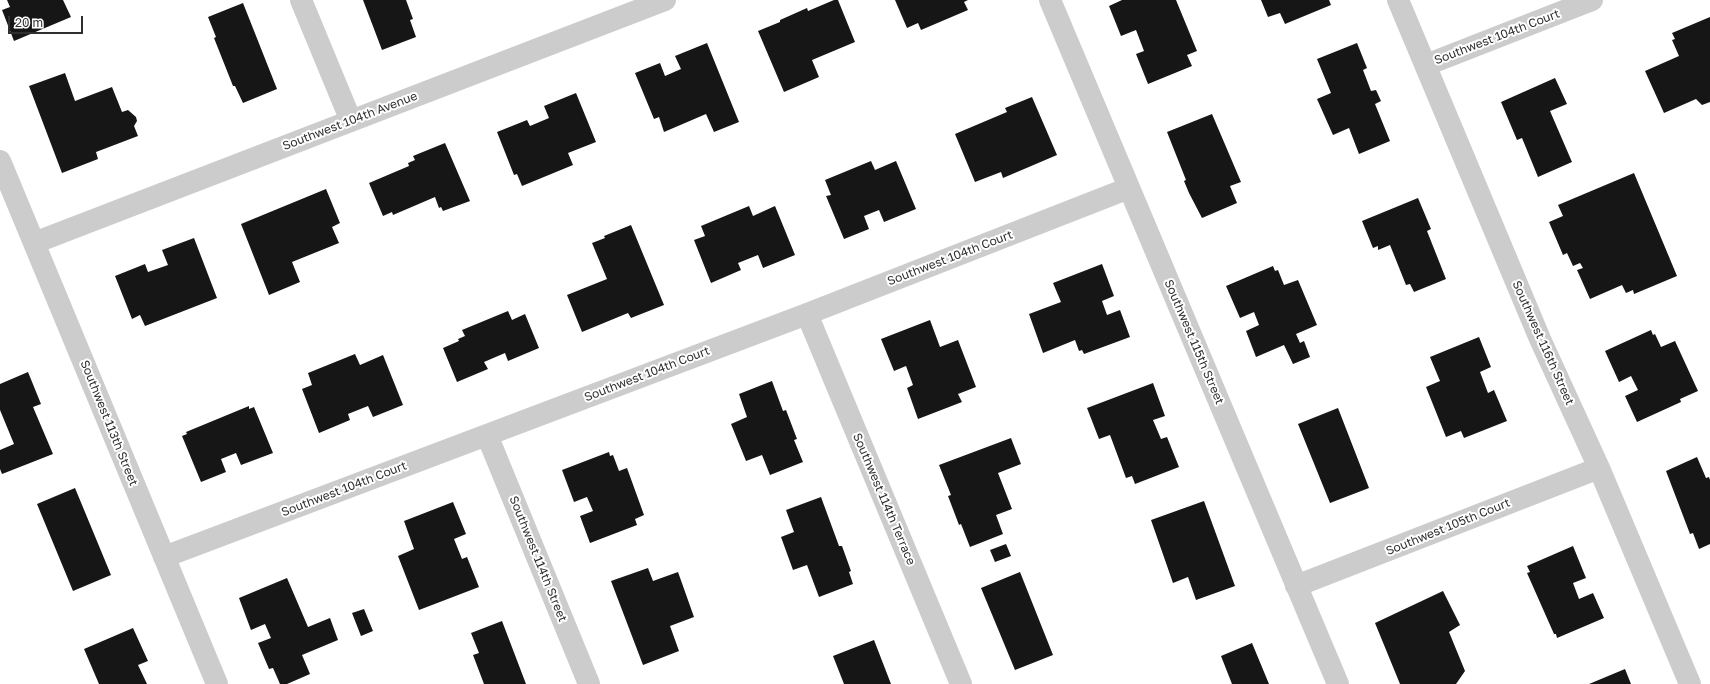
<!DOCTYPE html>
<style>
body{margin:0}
#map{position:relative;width:1710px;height:684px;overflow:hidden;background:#fff;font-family:"Golos Text",sans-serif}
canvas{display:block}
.scale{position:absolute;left:8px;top:16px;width:75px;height:18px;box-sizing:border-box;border:2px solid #2f2f2f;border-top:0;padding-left:5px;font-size:12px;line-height:14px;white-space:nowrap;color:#2f2f2f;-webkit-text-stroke:3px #fff;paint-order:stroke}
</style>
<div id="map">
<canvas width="1710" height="684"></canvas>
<div class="scale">20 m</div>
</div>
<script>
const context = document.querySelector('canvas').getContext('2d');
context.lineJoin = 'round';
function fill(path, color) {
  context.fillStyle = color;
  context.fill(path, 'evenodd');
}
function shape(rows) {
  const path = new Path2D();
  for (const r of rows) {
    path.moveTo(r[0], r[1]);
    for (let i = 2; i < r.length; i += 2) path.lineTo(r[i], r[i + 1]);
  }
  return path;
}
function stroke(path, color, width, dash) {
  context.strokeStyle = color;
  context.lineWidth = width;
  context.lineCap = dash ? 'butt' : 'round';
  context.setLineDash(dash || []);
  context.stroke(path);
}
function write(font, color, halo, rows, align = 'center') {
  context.font = font + ' "Golos Text",sans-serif';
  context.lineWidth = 4;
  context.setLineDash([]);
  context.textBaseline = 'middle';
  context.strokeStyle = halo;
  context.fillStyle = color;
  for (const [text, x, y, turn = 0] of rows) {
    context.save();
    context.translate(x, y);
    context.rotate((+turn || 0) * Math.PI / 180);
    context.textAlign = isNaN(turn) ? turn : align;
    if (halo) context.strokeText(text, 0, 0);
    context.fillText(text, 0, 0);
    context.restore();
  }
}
const building = shape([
 [7,0,63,0,71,17,14,41,2,10,10,7],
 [363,0,406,0,413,19,410,20,416,37,382,50],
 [834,0,838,0,855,42,812,60,819,77,784,92,758,31,780,22,780,20,807,8,808,11],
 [895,0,968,0,964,2,968,10,921,30,918,23,907,28],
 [1122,0,1176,0,1197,51,1187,55,1192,66,1148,84,1136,54,1144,51,1136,30,1121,36,1109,6],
 [1261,0,1329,0,1331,5,1285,24,1280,13,1268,17],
 [243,3,277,89,243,103,235,86,233,86,214,38,216,37,208,17],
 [1710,17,1710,102,1702,105,1696,99,1664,113,1645,71,1679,56,1672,40,1675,39,1672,33],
 [707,43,739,122,714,132,706,114,664,132,659,117,654,119,635,73,660,63,665,76,681,69,675,56],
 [1357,43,1367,68,1363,70,1371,91,1376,90,1381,101,1375,104,1390,141,1359,154,1349,128,1333,135,1317,99,1331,93,1317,59],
 [65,73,75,101,112,87,122,112,128,110,136,117,137,121,134,126,138,136,96,152,98,159,62,173,29,86],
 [1555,78,1567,104,1550,111,1572,162,1538,177,1522,138,1517,140,1501,102],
 [576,93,596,142,568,153,573,165,522,186,517,174,514,175,497,132,527,120,530,126,549,118,544,106],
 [1032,97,1057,155,1003,178,1001,172,975,182,955,134,1007,112,1005,108],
 [1212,114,1241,182,1230,186,1237,203,1202,218,1189,193,1184,181,1186,180,1167,132],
 [445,143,470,201,443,211,441,207,439,208,435,197,393,215,392,212,383,216,369,183,409,166,408,163,415,160,413,156],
 [871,161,875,170,896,161,916,209,884,222,879,210,864,216,869,229,844,239,826,196,831,195,825,180],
 [1634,173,1677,276,1634,294,1633,290,1626,293,1622,285,1590,299,1577,270,1583,268,1580,263,1573,266,1567,253,1563,255,1549,222,1563,216,1558,205],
 [326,189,340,223,332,227,339,243,292,262,300,282,269,295,241,224],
 [1418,198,1431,229,1427,231,1446,279,1414,292,1410,284,1406,285,1390,245,1378,250,1378,246,1373,248,1362,221],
 [749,206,753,216,775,206,795,255,763,268,758,255,738,263,741,270,711,283,694,240,705,236,701,226],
 [631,225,664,305,631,318,628,313,582,332,567,295,607,279,592,243,605,238,604,236],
 [194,238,217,298,145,326,140,315,132,319,115,276,145,264,148,272,168,265,162,250],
 [1102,264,1114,296,1102,301,1107,315,1120,310,1130,337,1084,354,1082,350,1079,351,1075,340,1043,353,1029,314,1061,302,1053,283],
 [1273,266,1275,271,1278,270,1284,285,1298,280,1317,325,1296,334,1300,343,1304,341,1310,357,1293,364,1284,345,1256,357,1246,331,1259,325,1254,312,1240,318,1226,286],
 [508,311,512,320,525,314,539,348,508,361,505,353,484,362,488,369,457,382,443,348,459,341,458,339,465,336,462,330],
 [930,320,940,347,958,340,976,387,958,394,962,402,918,419,907,388,913,385,906,366,894,371,881,339],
 [1651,330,1653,335,1655,334,1661,347,1675,341,1698,391,1680,399,1681,402,1637,422,1625,396,1638,390,1631,376,1619,382,1605,351],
 [1479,337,1491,367,1480,372,1488,393,1494,390,1507,421,1464,438,1461,431,1446,437,1426,387,1440,381,1430,357],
 [355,354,360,365,383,355,403,405,373,417,368,406,348,414,350,420,319,433,302,389,312,385,308,373],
 [28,372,41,404,33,407,53,454,2,474,0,469,0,450,14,444,0,410,0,384],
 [772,381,783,411,786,410,797,439,794,440,803,462,770,475,762,455,746,461,731,424,747,417,739,394],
 [1153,383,1165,416,1153,420,1161,439,1167,437,1179,467,1135,484,1132,476,1126,478,1110,435,1099,439,1087,408],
 [249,406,249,409,254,407,273,453,241,465,236,453,221,459,226,472,201,482,182,436,187,434,186,432],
 [1338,408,1369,488,1330,503,1298,424],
 [1011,438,1021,464,998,473,1012,509,996,515,1003,534,970,547,961,524,959,525,948,496,951,495,939,465],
 [609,452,610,456,613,455,619,471,627,468,644,515,635,519,637,525,590,543,580,516,593,511,587,497,574,502,562,470],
 [1697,457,1706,478,1709,477,1710,480,1710,544,1699,549,1693,533,1690,534,1666,471],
 [75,488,111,575,73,591,37,504],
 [821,497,839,546,842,546,851,571,849,572,853,584,819,597,807,565,793,570,781,537,794,532,786,510],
 [1204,501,1235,586,1196,600,1188,577,1173,583,1151,520],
 [453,502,466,534,454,539,462,559,467,557,479,587,419,610,398,556,414,549,404,521],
 [1006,544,1011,556,995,562,990,550],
 [1573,546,1586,578,1573,583,1579,599,1593,593,1604,618,1557,638,1556,634,1554,634,1527,573,1530,572,1527,566],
 [648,568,653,581,678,572,694,617,670,626,679,651,643,665,611,581],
 [1020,572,1053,655,1015,670,981,588],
 [287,578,308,627,330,618,338,640,302,655,310,674,287,684,280,684,273,668,269,669,258,643,271,638,265,624,251,630,239,598],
 [1443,591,1460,625,1449,632,1465,671,1456,684,1400,684,1375,623],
 [364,609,373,631,361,636,352,613],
 [502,621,526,684,484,684,473,655,479,653,471,633],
 [133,628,148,661,138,665,147,684,99,684,84,649],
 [874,640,891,684,844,684,833,656],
 [1252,643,1269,684,1232,684,1221,656],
 [1625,669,1631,684,1589,684]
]);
const minor = shape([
 [301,0,351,121],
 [1050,0,1338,684],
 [1398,0,1540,339,1599,468,1690,684],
 [1426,65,1592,0],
 [0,161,217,684],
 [34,243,665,0],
 [807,314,961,684],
 [487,435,589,684],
 [164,557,807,314,1129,188],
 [1296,586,1599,468]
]);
const streetNames = [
 ["Southwest 104th Court",1497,37,-21],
 ["Southwest 104th Avenue",350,121,-21],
 ["Southwest 104th Court",950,258,-21],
 ["Southwest 115th Street",1194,342,67],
 ["Southwest 116th Street",1543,343,66],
 ["Southwest 104th Court",647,374,-21],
 ["Southwest 113th Street",109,423,68],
 ["Southwest 104th Court",344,489,-21],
 ["Southwest 114th Terrace",884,499,67],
 ["Southwest 105th Court",1448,527,-22],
 ["Southwest 114th Street",538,559,68]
];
fill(building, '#161616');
stroke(minor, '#ccc', 22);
write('12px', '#2f2f2f', '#fff', streetNames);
</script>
